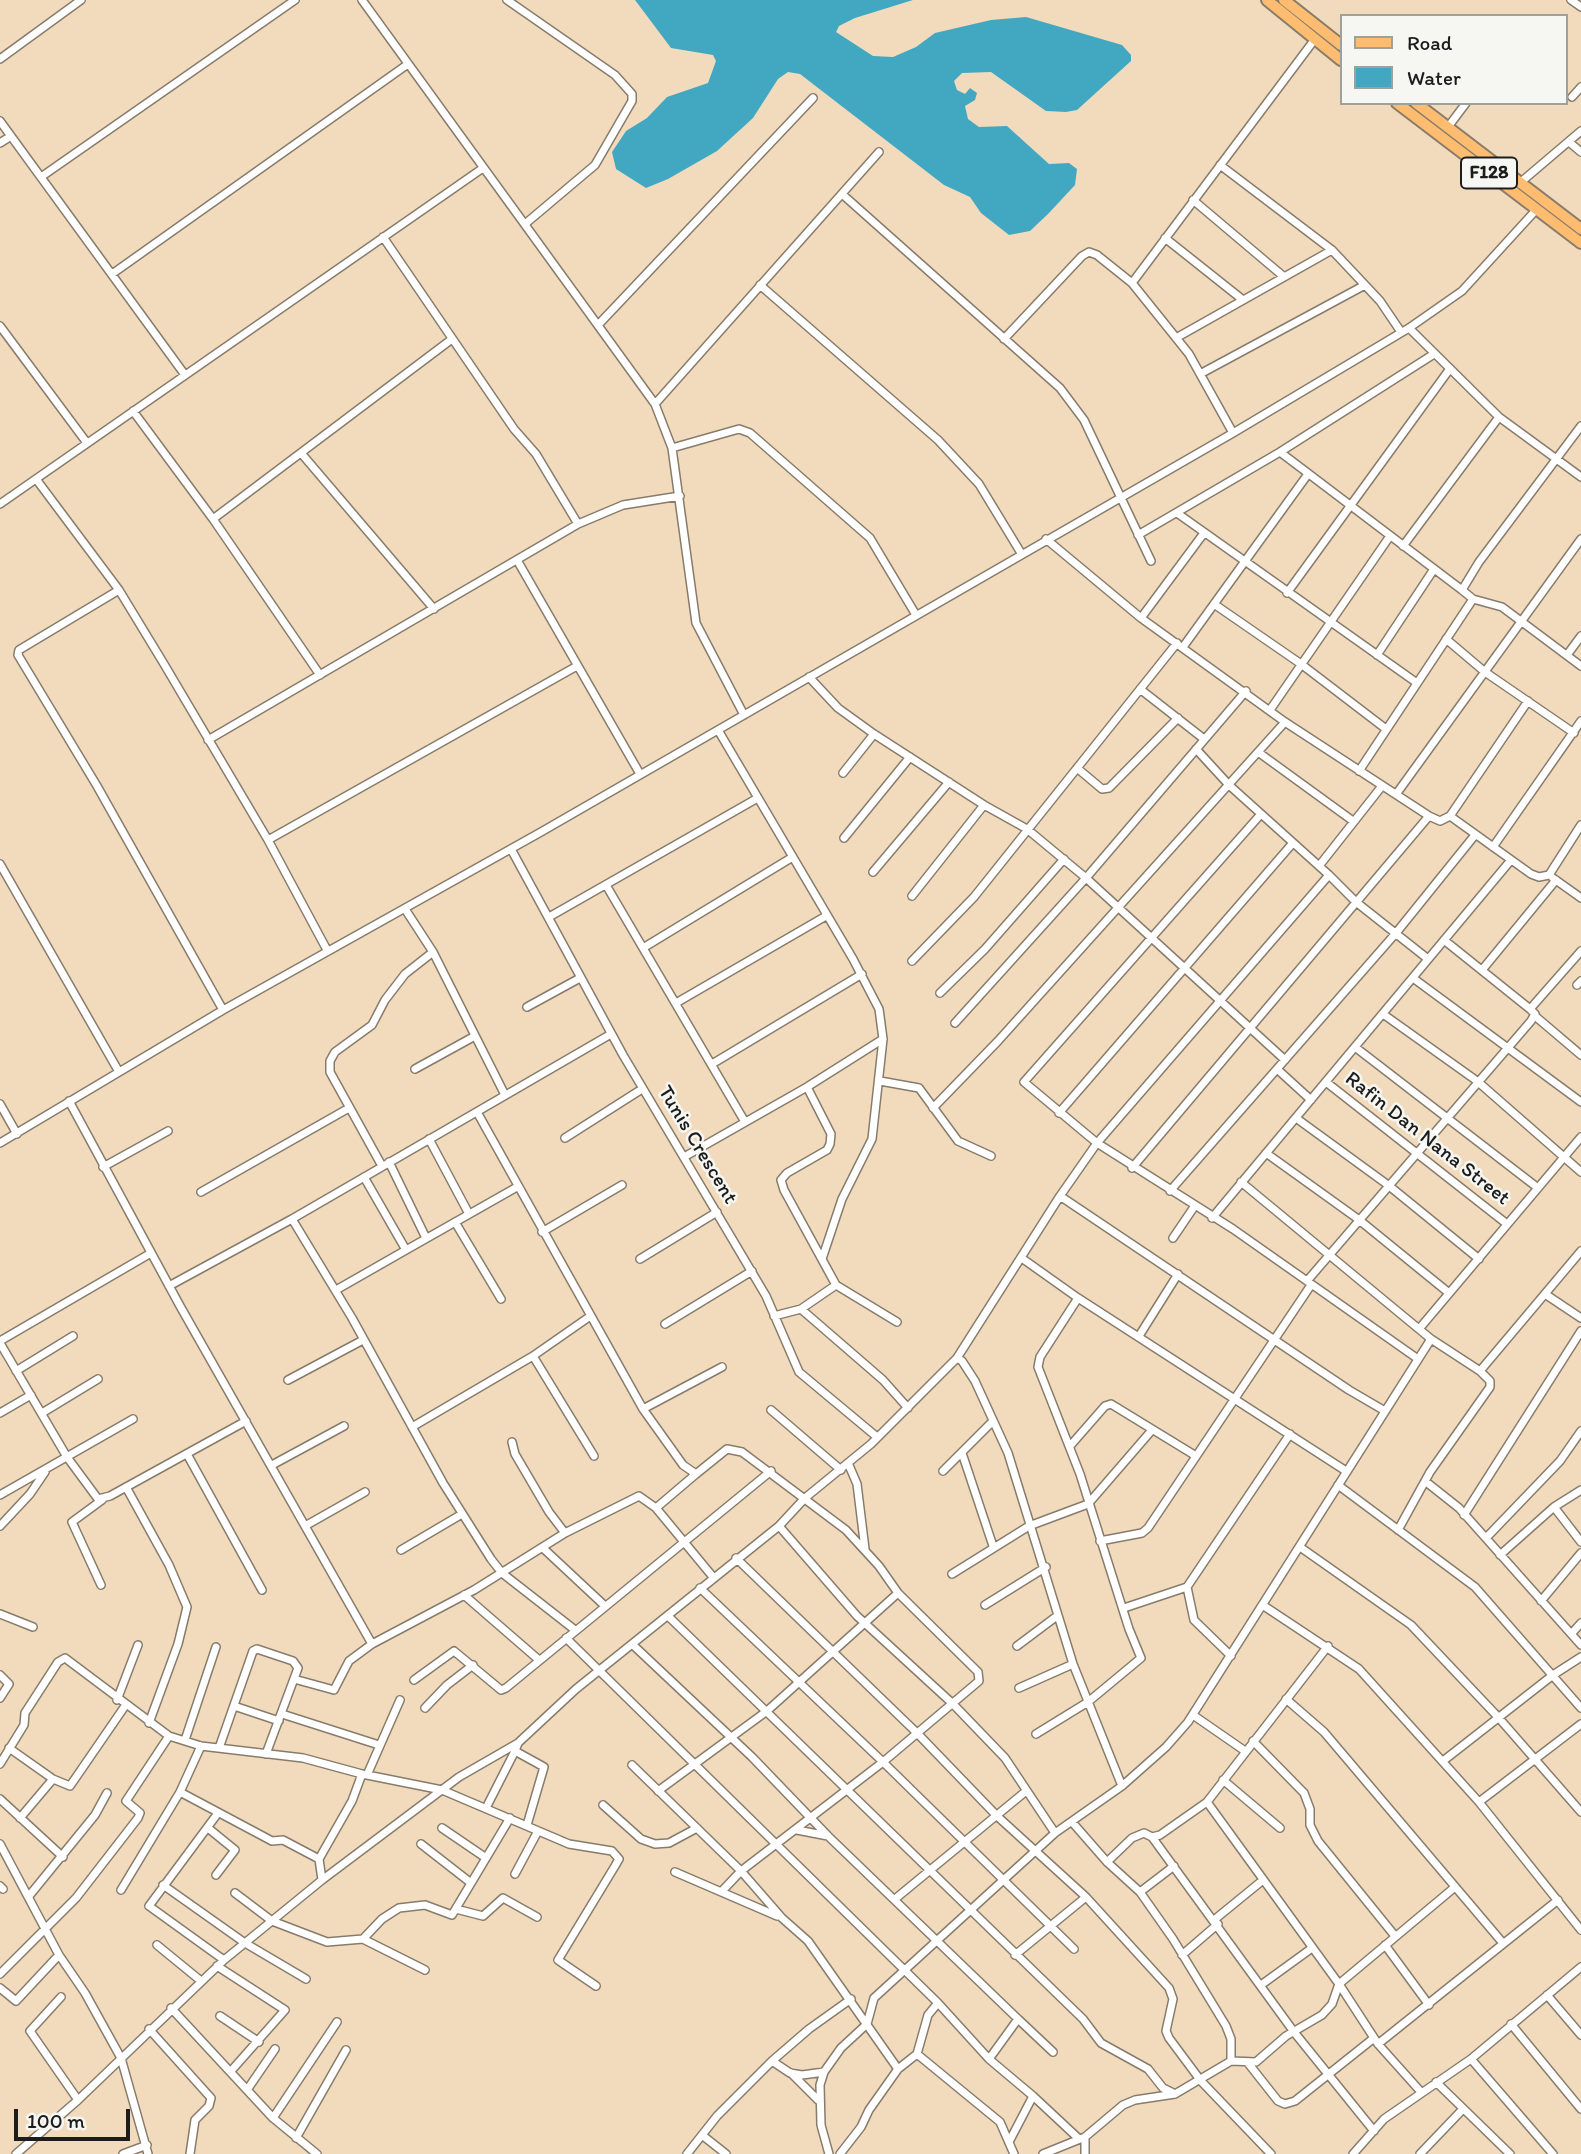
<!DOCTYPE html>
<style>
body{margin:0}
#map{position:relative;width:1581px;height:2154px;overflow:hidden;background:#f2dbbc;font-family:Itim,sans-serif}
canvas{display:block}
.legend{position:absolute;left:1340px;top:14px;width:228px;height:91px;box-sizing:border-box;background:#f6f6f2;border:2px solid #9f9f9c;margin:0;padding:9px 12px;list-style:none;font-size:21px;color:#1c1c1c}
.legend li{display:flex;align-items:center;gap:14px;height:35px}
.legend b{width:35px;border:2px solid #9f9f9c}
.scale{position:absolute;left:14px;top:2109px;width:116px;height:32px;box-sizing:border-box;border:4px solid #1c1c1c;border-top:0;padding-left:9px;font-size:21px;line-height:24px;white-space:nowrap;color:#1c1c1c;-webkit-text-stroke:5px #f6f6f2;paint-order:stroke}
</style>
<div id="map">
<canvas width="1581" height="2154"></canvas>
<ul class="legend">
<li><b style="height:9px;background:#febc70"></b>Road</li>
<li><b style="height:19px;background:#42a8c2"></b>Water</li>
</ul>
<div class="scale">100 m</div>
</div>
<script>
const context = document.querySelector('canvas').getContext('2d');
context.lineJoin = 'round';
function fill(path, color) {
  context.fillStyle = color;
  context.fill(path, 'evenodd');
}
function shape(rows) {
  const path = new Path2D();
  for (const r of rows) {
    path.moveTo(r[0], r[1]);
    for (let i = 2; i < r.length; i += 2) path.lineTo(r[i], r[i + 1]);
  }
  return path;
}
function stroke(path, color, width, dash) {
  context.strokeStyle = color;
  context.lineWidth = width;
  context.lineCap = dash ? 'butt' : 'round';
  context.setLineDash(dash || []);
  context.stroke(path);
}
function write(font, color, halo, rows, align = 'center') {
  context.font = font + ' Itim,sans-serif';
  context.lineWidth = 5;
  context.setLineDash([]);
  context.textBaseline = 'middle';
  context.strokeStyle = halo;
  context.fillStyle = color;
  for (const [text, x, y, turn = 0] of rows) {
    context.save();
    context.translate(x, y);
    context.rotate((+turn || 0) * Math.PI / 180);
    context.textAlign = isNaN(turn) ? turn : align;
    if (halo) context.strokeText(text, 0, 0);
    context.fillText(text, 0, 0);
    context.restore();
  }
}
const water = shape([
 [635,0,913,0,855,18,839,26,836,32,873,56,893,57,916,47,935,33,991,20,1026,17,1122,45,1131,55,1131,61,1077,110,1066,112,1046,111,991,72,962,73,954,81,957,90,965,94,970,88,977,93,975,100,965,106,968,119,979,127,1007,126,1049,164,1069,163,1077,169,1075,185,1048,214,1030,231,1009,235,981,213,970,197,944,185,800,74,788,72,778,79,753,118,717,151,668,179,646,188,616,169,612,152,626,131,647,118,667,97,708,83,716,61,713,55,671,48]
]);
const minor = shape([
 [362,0,655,404,672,448,696,623,744,715],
 [507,0,615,75,632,94,632,101,595,165,525,224],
 [1571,0,1581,7],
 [0,59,81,0],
 [1572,97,1581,87],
 [0,121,185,375],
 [1448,127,1466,103],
 [1569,142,1581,152],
 [0,143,11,136],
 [1220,165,1332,250,1380,301,1401,332],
 [41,177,295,0],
 [1521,182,1581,131],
 [842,194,1060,388,1084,420,1151,561],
 [1193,200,1283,276],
 [383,237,514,429,536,454,578,524],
 [1165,238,1243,300],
 [112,274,408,64],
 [1132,283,1315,39],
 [760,285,938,440,979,484,1021,553],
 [598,325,813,98],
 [0,326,87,443],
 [1409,328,1499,417,1581,477],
 [1176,338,1332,250],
 [1004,339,1082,256,1089,252,1097,255,1132,283,1189,354,1233,433],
 [1200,374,1365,285],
 [655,404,879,152],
 [133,411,213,519,320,675],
 [1581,426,1479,562,1462,590,1473,599,1502,607,1581,666],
 [672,448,739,429,750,433,870,538,916,615],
 [1280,452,1462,590],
 [301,453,434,609],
 [36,479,119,590,164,664,268,840,327,950],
 [0,504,483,168],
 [1177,513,1417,683],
 [213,519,452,339],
 [1138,535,1280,452,1434,354],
 [1046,539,1141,618,1285,722,1429,816,1440,821,1450,816,1531,874,1539,877,1549,875,1581,825],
 [1403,546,1499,417],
 [517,560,640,774],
 [119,590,19,650,18,655,97,786,223,1010],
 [1287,593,1449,370],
 [1214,604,1301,664,1386,729],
 [1141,618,1204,533],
 [1446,639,1485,672,1574,733],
 [1183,647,1308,474],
 [1377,655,1434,569],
 [1567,655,1581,636],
 [809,677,838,708,874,734,984,805,1027,829,1086,878,1285,1060],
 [1140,689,1204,739],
 [1270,710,1390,536],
 [718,730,853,959,879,1009,883,1039,872,1139,842,1199,822,1259],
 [208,740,578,524,623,505,680,496],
 [1196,749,1229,785,1329,875],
 [1258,752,1353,821],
 [1077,768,1102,789,1109,788,1178,718],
 [1359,771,1473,599],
 [843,773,874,734],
 [1397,793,1581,539],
 [1261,814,1024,1082,1097,1143,1233,1229,1418,1359],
 [1450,816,1528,701],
 [844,838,910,757],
 [268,840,577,666],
 [1493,847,1581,721],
 [511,849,623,1055,766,1296,799,1372,877,1437],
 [0,864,119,1072],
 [1319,866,1382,786],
 [873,872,949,782],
 [1553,878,1581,898],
 [606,885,745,1122],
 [912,896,984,805],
 [405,909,433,952,505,1095],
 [549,917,756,799],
 [1444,940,1530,1009],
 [643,948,791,858],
 [912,961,974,897,1177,643],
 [1482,970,1556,880],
 [1413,978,1581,1102],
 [1577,985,1581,981],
 [940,993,985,949,1064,859],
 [676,1003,826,916],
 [527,1007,580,978],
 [1383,1014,1477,1081,1581,1172],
 [1535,1016,1581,1055],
 [955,1023,1086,878,1246,691],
 [1355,1047,1538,1188],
 [712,1064,862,974],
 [415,1069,475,1036],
 [1277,1069,1311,1100],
 [880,1081,919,1088,958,1141,991,1156],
 [1326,1082,1507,1224],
 [807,1087,831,1134,830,1144,827,1150,787,1173,781,1180,784,1190,836,1285,897,1322],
 [69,1101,180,1306,372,1644,474,1590,565,1533],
 [0,1104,17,1134],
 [933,1108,998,1041,1285,722],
 [477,1112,643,1409,683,1465,696,1474,727,1449,742,1452,846,1530,879,1566,898,1593,767,1711,658,1791],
 [1059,1113,1292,844],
 [1296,1118,1388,1185,1479,1259],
 [565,1138,642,1089],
 [429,1139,469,1214],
 [0,1143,223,1010,541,832,1233,433,1409,328,1462,291,1536,210],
 [1266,1153,1358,1219,1449,1293],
 [684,1157,807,1087,883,1039],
 [389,1162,426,1238],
 [382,1166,330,1072,330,1061,335,1052,372,1025,385,1000,405,974,433,952],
 [103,1167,168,1131],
 [1132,1168,1429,816],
 [364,1177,406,1250,517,1187],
 [1241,1182,1431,1339],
 [1170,1191,1396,933,1475,835],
 [201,1192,349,1108],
 [1212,1218,1511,860],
 [292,1219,352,1318,443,1483,491,1559,502,1573,575,1630],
 [455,1222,501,1299],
 [542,1232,622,1185],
 [1173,1238,1194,1207],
 [640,1259,717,1212],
 [1023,1259,1078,1298,1346,1471],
 [1307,1281,1531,1021,1535,1014,1530,1009,1581,951],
 [169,1286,292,1219,611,1034],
 [336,1290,406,1250],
 [1545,1294,1581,1318],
 [801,1309,883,1380,908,1408],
 [774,1316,801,1309,836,1285],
 [665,1324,752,1271],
 [1419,1329,1581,1137],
 [1139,1336,1178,1274],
 [0,1341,151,1253],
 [0,1343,67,1457,98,1499,110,1496,246,1421],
 [533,1356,594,1456],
 [957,1358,962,1361,975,1381,1008,1453,1073,1664,1122,1786],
 [16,1371,73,1336],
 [288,1380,363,1340],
 [643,1409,722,1367],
 [771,1410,841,1470],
 [1385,1411,1349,1390,1060,1196,1097,1143,1329,875,1356,902,1428,959],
 [0,1413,31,1395],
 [42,1413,98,1379],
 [412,1427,533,1356,589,1317],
 [512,1442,515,1454,549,1512,565,1533,639,1496,656,1508],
 [1070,1446,1105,1406,1111,1404,1196,1456],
 [962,1453,993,1546],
 [187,1454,262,1590],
 [848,1463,857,1484,865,1549],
 [272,1465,344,1426],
 [943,1471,993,1421],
 [696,1474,656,1508,713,1577],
 [1425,1481,1459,1508,1581,1645],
 [1338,1485,1475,1587,1581,1708],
 [126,1487,169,1565,187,1607,178,1644,149,1723],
 [0,1495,133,1419],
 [1554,1507,1581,1542],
 [1464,1515,1581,1331],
 [0,1526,30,1494,45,1472],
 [305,1526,365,1492],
 [779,1526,857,1616,953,1704,1005,1758,1055,1833],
 [1398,1530,1430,1472,1490,1387,1490,1381,1480,1371],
 [1486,1538,1560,1461,1581,1431],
 [1100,1541,1142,1533,1148,1528,1311,1285],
 [1300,1547,1411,1625,1498,1717,1581,1812],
 [544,1549,605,1606],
 [401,1550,462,1514],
 [1500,1555,1554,1507,1581,1490],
 [736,1558,917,1733,997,1816,1086,1897,1015,1955],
 [952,1574,1029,1526,1088,1504,1152,1430],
 [101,1585,72,1522,102,1500],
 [1187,1587,1194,1620,1231,1656],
 [700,1588,883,1762,1074,1949],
 [464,1595,539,1660],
 [1541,1601,1581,1553],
 [985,1605,1046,1567],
 [1264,1606,1359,1669,1479,1802,1581,1930],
 [1124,1608,1187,1587,1290,1434],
 [0,1614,33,1627],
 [668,1616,1083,2019,1101,2043,1148,2069,1163,2088,1175,2094],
 [1572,1633,1581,1623],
 [566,1638,938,2003],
 [633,1645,752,1757,828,1836,1018,2019,989,2059],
 [1017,1646,1057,1616],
 [1328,1646,1207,1802,1339,1984,1378,2044,1421,2092],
 [0,1675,9,1684,0,1698],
 [294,1679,334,1690,349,1661,372,1644],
 [414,1680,454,1651,501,1690,506,1688,771,1471],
 [1019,1688,1073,1664],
 [1286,1699,1324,1732,1502,1942],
 [117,1700,138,1645],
 [234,1706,279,1721],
 [425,1708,447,1685,473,1665],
 [282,1714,379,1745],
 [1193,1715,1245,1751],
 [1036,1734,1088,1702,1141,1658,1129,1629,1080,1474,1038,1367,1040,1357,1078,1298],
 [185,1740,216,1647],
 [1253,1741,1304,1793,1310,1809,1310,1825,1318,1841,1395,1936],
 [518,1743,515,1751,544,1767,527,1825],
 [9,1748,53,1779,20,1818],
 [219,1748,253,1651,257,1649,293,1661,298,1668,266,1754],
 [1443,1761,1553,1675,1581,1657],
 [0,1764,24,1725,25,1713,58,1662,65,1658,169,1736,201,1746,303,1758,362,1774,442,1790,569,1844,612,1851,619,1859,615,1866,558,1960,596,1986],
 [632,1765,741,1871,782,1918,808,1941,898,2069],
 [367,1775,400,1700],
 [53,1779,70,1786,125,1706],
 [1223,1780,1280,1828],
 [180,1792,272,1841,283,1840,319,1859],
 [0,1799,63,1857],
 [1479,1802,1581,1724],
 [603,1805,641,1839,655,1844,669,1843,697,1828],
 [486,1808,515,1751],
 [218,1813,149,1906,224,1960],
 [1072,1822,1107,1862,1140,1892,1173,1939,1226,2026,1231,2039,1231,2061],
 [208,1828,235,1850,216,1875],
 [442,1828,486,1858],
 [797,1830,828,1836],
 [1152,1837,1294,2032,1374,2131],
 [0,1844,59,1955,85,1993,121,2058,148,2154],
 [421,1844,471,1883],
 [1107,1862,1132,1838,1144,1833,1152,1837,1160,1835,1207,1802],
 [675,1872,777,1916],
 [515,1874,538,1831],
 [322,1880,319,1859,352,1801,362,1774],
 [163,1885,245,1943,306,1979],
 [0,1886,3,1889],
 [121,1890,180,1792,201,1746],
 [723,1890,741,1871,883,1762,979,1681,978,1672,898,1593],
 [1140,1892,1174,1866],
 [235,1893,272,1921,327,1942,363,1939,382,1919,399,1908,425,1905,452,1915,510,1818],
 [29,1896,95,1815,107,1793],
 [1086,1897,1169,1988,1173,1999,1166,2031,1169,2038,1201,2081,1271,2154],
 [895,1899,1025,1792],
 [456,1909,483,1916,503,1898,537,1917],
 [1214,1920,1263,1880],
 [363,1939,425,1970],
 [157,1945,201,1981],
 [1385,1945,1429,2005],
 [1182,1955,1218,1924],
 [217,1966,285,2010,231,2071],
 [0,1974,76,1898,138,1818,140,1813,126,1801,169,1736],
 [1261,1985,1312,1948],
 [0,1988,16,2001,59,1955],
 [1547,1995,1581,2035],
 [61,1997,30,2031,78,2100],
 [171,2008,273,2118,317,2154],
 [220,2016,259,2042],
 [1018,2019,1053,2052],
 [1511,2024,1581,2109],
 [149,2029,211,2098,209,2106,195,2120,190,2154],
 [1378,2044,1558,1900],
 [917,2054,1000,2122,1014,2154],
 [1471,2059,1553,2154],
 [772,2061,790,2073,802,2075,824,2072],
 [1248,2063,1278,2101,1285,2104,1295,2101,1374,2038],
 [791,2073,818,2100],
 [1436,2082,1510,2154],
 [247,2090,275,2049],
 [1033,2096,1078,2138],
 [273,2118,337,2022],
 [702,2135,726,2154],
 [296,2138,346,2050],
 [16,2154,78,2100,224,1960,322,1880,459,1777,518,1743,576,1689,779,1526,805,1498,871,1444,957,1358,1060,1196],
 [123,2154,147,2145],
 [687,2154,717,2116,772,2061,809,2029,851,1999],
 [829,2154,821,2125,820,2085,824,2072,841,2048,867,2024,874,1998,1055,1833,1122,1786,1166,1747,1188,1722,1431,1339,1480,1371,1581,1251],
 [840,2154,861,2127,869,2110,898,2069,917,2054,928,2015,938,2003,989,2059,1033,2096,1009,2142],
 [1043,2154,1085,2137,1123,2105,1135,2100,1175,2094,1231,2061,1256,2062,1286,2036,1322,2015,1332,2004,1339,1984,1455,1887],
 [1085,2154,1085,2137],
 [1353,2154,1384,2119,1471,2059,1581,1967],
 [1420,2154,1463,2109]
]);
const primary = shape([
 [1267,0,1341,60],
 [1284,0,1341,45],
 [1397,103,1581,243],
 [1416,103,1581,229]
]);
const shields = [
 [1489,173,56]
];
const shieldNames = [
 ["F128",1489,173]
];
const streetNames = [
 ["Rafin Dan Nana Street",1427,1139,38],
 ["Tunis Crescent",697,1145,59]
];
fill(water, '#42a8c2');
stroke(minor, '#877c6c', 10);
stroke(primary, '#877c6c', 14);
stroke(minor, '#fff', 7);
stroke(primary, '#febc70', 10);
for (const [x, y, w] of shields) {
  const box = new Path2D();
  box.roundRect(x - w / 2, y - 15.5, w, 31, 5);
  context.fillStyle = '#f6f6f2';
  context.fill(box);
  stroke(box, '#1c1c1c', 2);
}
write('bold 19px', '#1c1c1c', null, shieldNames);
write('21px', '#1c1c1c', '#f6f6f2', streetNames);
</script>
